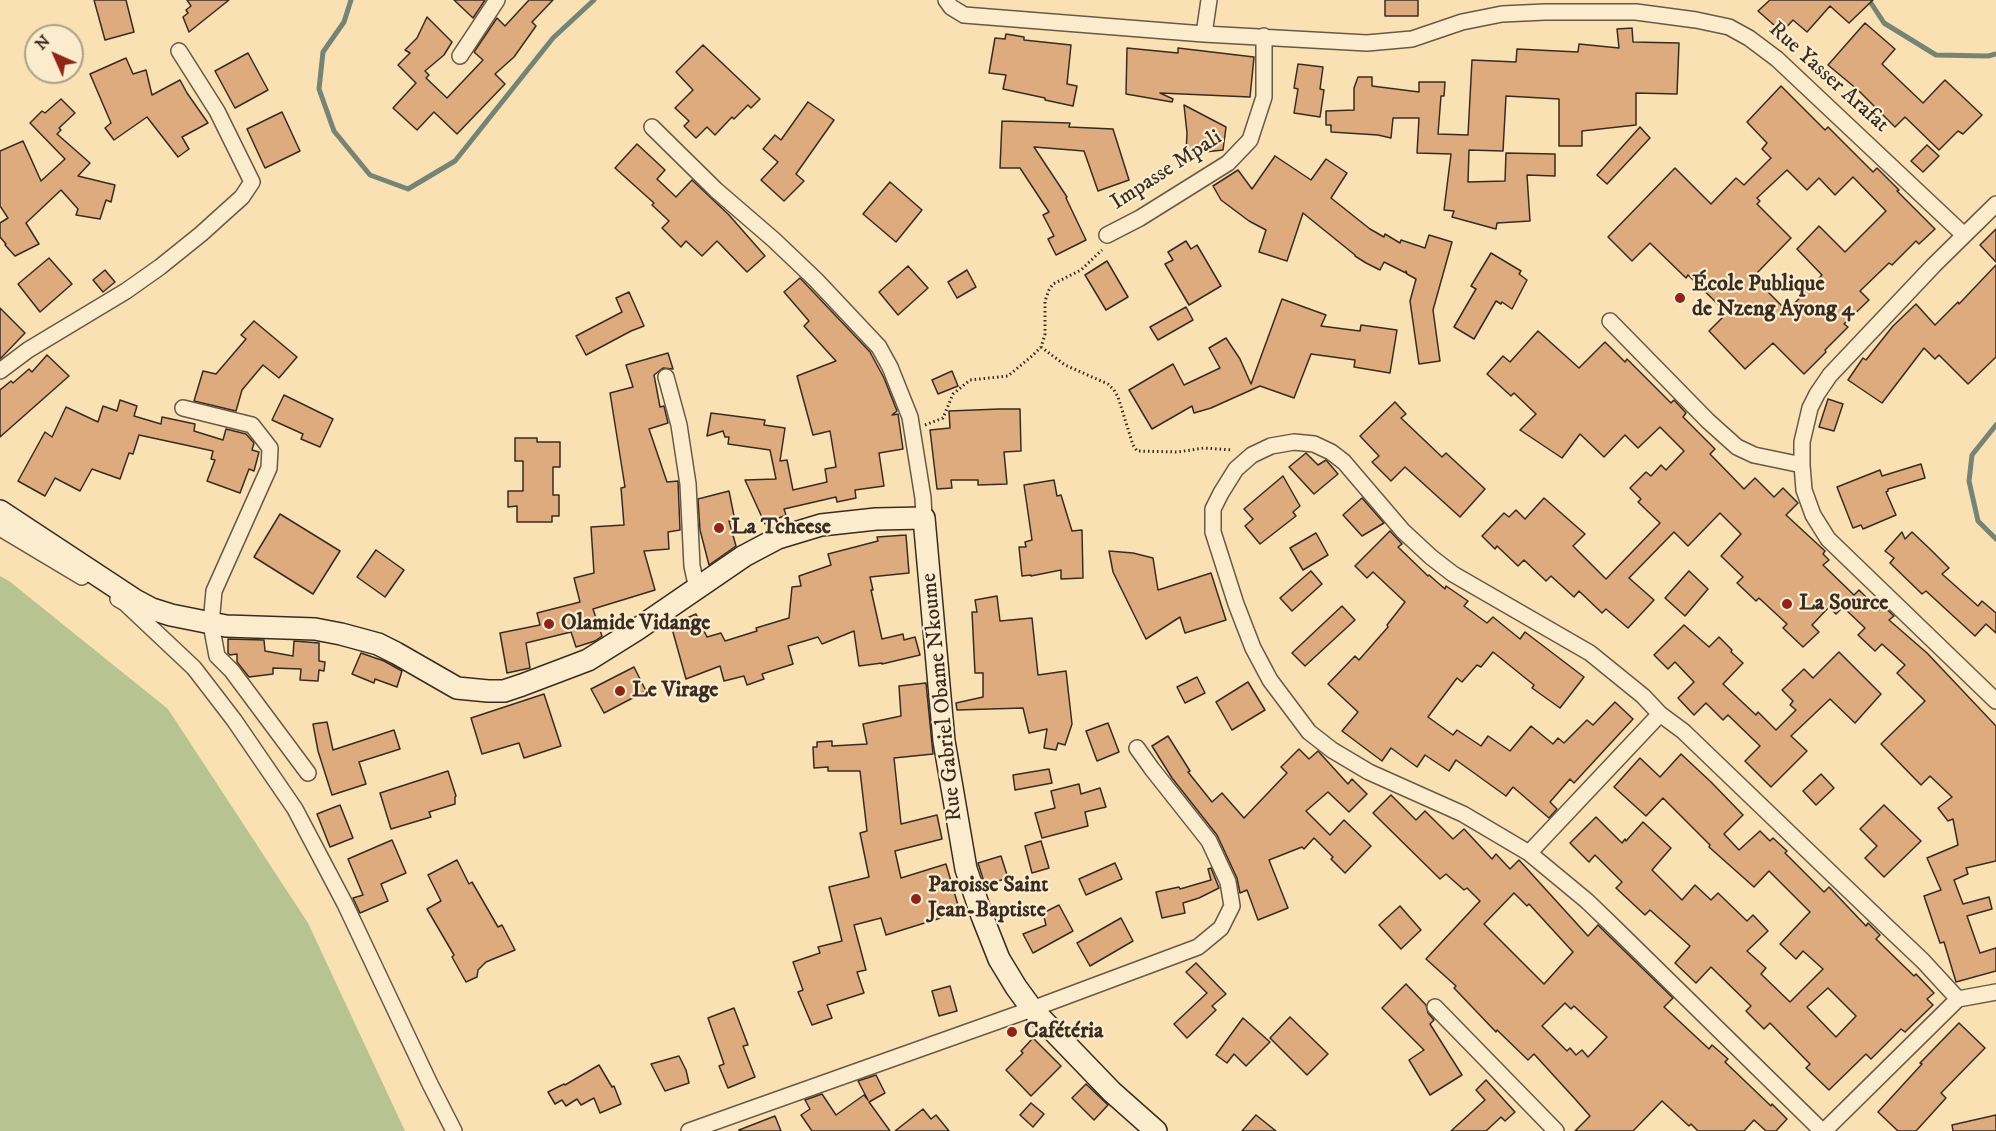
<!DOCTYPE html>
<meta charset="utf-8">
<style>
body{margin:0}
#map{position:relative;width:1996px;height:1131px;overflow:hidden;background:#fae1b3;font-family:"IM FELL DW Pica",serif}
canvas{display:block}
.north{position:absolute;left:24px;top:24px;width:60px;height:60px;box-sizing:border-box;background:#fcecce;border:2px solid #ae9f89;border-radius:50%;rotate:315deg;font-size:16px;font-weight:700;line-height:24px;text-align:center;color:#382c22}
.north::after{content:'';display:block;margin:auto;width:21px;height:27px;background:#8f2418;clip-path:polygon(50% 0,100% 100%,50% 72%,0 100%)}
</style>
<div id="map">
<canvas width="1996" height="1131"></canvas>
<div class="north">N</div>
</div>
<script>
const context = document.querySelector('canvas').getContext('2d');
context.lineJoin = 'round';
function fill(path, color) {
  context.fillStyle = color;
  context.fill(path, 'evenodd');
}
function shape(rows) {
  const path = new Path2D();
  for (const r of rows) {
    path.moveTo(r[0], r[1]);
    for (let i = 2; i < r.length; i += 2) path.lineTo(r[i], r[i + 1]);
  }
  return path;
}
function stroke(path, color, width, dash) {
  context.strokeStyle = color;
  context.lineWidth = width;
  context.lineCap = dash ? 'butt' : 'round';
  context.setLineDash(dash || []);
  context.stroke(path);
}
function write(font, color, halo, rows, align = 'center') {
  context.font = font + ' "IM FELL DW Pica",serif';
  context.lineWidth = 4.5;
  context.setLineDash([]);
  context.textBaseline = 'middle';
  context.strokeStyle = halo;
  context.fillStyle = color;
  for (const [text, x, y, turn = 0] of rows) {
    context.save();
    context.translate(x, y);
    context.rotate((+turn || 0) * Math.PI / 180);
    context.textAlign = isNaN(turn) ? turn : align;
    if (halo) context.strokeText(text, 0, 0);
    context.fillText(text, 0, 0);
    context.restore();
  }
}
const green = shape([
 [0,576,9,581,168,709,308,923,405,1131,0,1131]
]);
const stream = shape([
 [351,0,344,22,323,52,319,89,334,131,370,175,408,189,455,161,553,38,594,0],
 [1869,0,1884,23,1936,55,1988,56,1996,54],
 [1996,425,1972,455,1969,481,1978,521,1996,539]
]);
const building = shape([
 [94,0,126,0,134,32,105,40,94,0],
 [187,0,229,0,189,32,183,17,188,13,186,10,191,6,187,0],
 [454,0,485,0,473,18,454,0],
 [529,0,553,0,532,22,536,26,514,57,495,74,505,84,457,134,434,112,417,130,393,108,416,83,398,65,410,53,405,50,417,38,427,17,452,42,444,55,425,71,429,75,426,78,447,98,483,60,474,52,497,18,505,26,529,0],
 [1385,0,1418,0,1418,16,1385,16,1385,0],
 [1770,0,1873,0,1849,23,1830,6,1807,32,1793,20,1782,32,1758,11,1770,0],
 [1865,23,1895,49,1882,64,1923,103,1945,80,1982,115,1963,134,1958,131,1939,150,1905,117,1895,127,1858,90,1828,65,1865,23],
 [1632,28,1633,42,1679,43,1677,94,1636,93,1636,125,1582,131,1582,146,1559,146,1559,99,1506,96,1503,151,1469,150,1468,182,1505,181,1506,153,1555,154,1555,176,1527,175,1530,221,1497,223,1496,229,1452,217,1454,211,1444,210,1451,154,1417,153,1419,118,1393,118,1391,138,1378,135,1331,132,1331,125,1326,125,1326,111,1354,110,1354,88,1358,77,1372,77,1372,86,1419,92,1419,82,1445,82,1444,96,1441,96,1438,134,1468,135,1472,60,1516,62,1517,49,1578,52,1579,44,1619,48,1617,29,1632,28],
 [1006,34,1024,37,1024,40,1071,45,1067,84,1077,86,1073,106,1045,100,1045,98,1003,89,1006,75,989,73,995,38,1005,39,1006,34],
 [703,45,760,99,751,108,748,105,734,119,732,117,715,135,707,127,696,138,684,126,689,121,675,108,693,90,676,72,703,45],
 [1127,48,1178,53,1178,48,1254,57,1250,97,1160,93,1173,99,1172,102,1126,94,1127,48],
 [248,53,268,90,235,108,215,71,248,53],
 [126,58,133,74,146,70,152,95,180,80,187,93,208,123,182,137,189,149,178,157,147,117,114,140,105,128,111,123,90,74,126,58],
 [1298,64,1323,67,1320,89,1324,90,1320,117,1294,113,1298,89,1294,88,1298,64],
 [1781,86,1825,130,1828,127,1873,172,1877,168,1899,190,1897,191,1935,229,1919,244,1916,241,1892,265,1889,263,1860,291,1869,300,1844,324,1848,327,1825,350,1826,352,1804,374,1773,343,1745,369,1709,331,1727,313,1688,275,1686,278,1650,243,1632,261,1608,237,1675,168,1711,204,1736,178,1744,185,1771,158,1762,149,1767,143,1747,122,1781,86],
 [1787,170,1807,190,1819,178,1835,195,1853,177,1886,211,1845,252,1819,226,1797,249,1822,275,1787,311,1753,277,1791,238,1757,204,1760,201,1757,198,1787,170],
 [61,99,75,113,59,128,61,130,57,134,90,163,78,176,115,185,111,202,106,200,100,219,76,215,78,209,61,190,26,223,39,244,15,256,5,245,6,244,0,237,0,223,8,218,0,206,0,151,23,141,41,181,65,159,30,123,42,111,45,113,61,99],
 [808,102,834,120,796,174,804,181,784,201,761,180,778,162,763,149,775,135,781,140,808,102],
 [1184,105,1226,127,1223,150,1186,154,1187,133,1184,105],
 [282,112,300,151,265,168,247,129,282,112],
 [1002,121,1070,123,1069,127,1113,129,1129,180,1098,191,1084,151,1034,147,1067,197,1066,198,1086,240,1056,255,1048,239,1054,236,1043,215,1049,212,1020,168,1000,168,1002,121],
 [1640,127,1650,138,1607,184,1597,175,1640,127],
 [637,144,665,170,657,179,676,197,692,180,729,215,765,256,747,272,717,241,702,256,686,241,681,247,662,228,669,221,652,205,654,203,615,168,637,144],
 [1927,145,1939,156,1923,172,1911,161,1927,145],
 [1275,156,1311,180,1326,159,1347,173,1331,198,1370,229,1384,237,1385,234,1400,243,1401,240,1425,248,1429,235,1452,242,1433,310,1440,361,1419,364,1410,301,1416,279,1407,274,1406,271,1406,273,1384,262,1380,270,1366,263,1355,256,1355,255,1303,213,1287,261,1259,252,1266,230,1249,221,1221,200,1213,186,1238,170,1252,189,1275,156],
 [890,182,922,210,896,242,863,214,890,182],
 [1996,229,1996,262,1980,245,1996,229],
 [1186,241,1191,249,1197,245,1221,286,1189,305,1165,264,1173,260,1168,252,1186,241],
 [1491,253,1521,271,1519,274,1527,280,1512,309,1502,302,1501,304,1496,301,1474,339,1454,327,1476,289,1471,286,1491,253],
 [49,258,72,284,40,312,18,284,49,258],
 [1107,261,1128,297,1106,310,1085,275,1107,261],
 [1996,265,1996,357,1968,384,1939,355,1935,359,1924,348,1882,403,1848,380,1863,358,1866,360,1893,326,1916,304,1935,325,1958,302,1959,304,1996,265],
 [908,266,928,288,898,315,879,292,908,266],
 [105,270,115,282,103,292,93,280,105,270],
 [967,270,976,287,957,298,948,282,967,270],
 [800,278,870,352,884,378,897,411,892,415,898,414,903,449,879,453,884,486,855,490,856,498,837,502,836,497,784,509,786,515,765,524,745,480,776,479,770,450,728,444,729,437,725,437,723,431,707,436,711,413,765,420,764,425,785,428,780,461,787,460,793,490,827,482,825,469,836,467,830,431,813,435,797,376,836,361,804,326,809,321,784,292,800,278],
 [629,292,644,326,631,331,586,355,576,336,622,312,616,298,629,292],
 [1282,299,1326,315,1321,326,1360,331,1361,325,1397,330,1390,373,1354,367,1355,360,1311,354,1294,398,1260,386,1211,408,1194,413,1192,406,1152,429,1129,390,1173,364,1184,385,1220,368,1209,348,1226,338,1240,359,1251,384,1282,299],
 [1186,307,1193,320,1158,340,1150,327,1186,307],
 [0,308,25,333,0,359,0,308],
 [254,321,297,357,279,378,263,365,242,390,236,411,194,401,203,371,216,374,246,339,241,335,254,321],
 [1538,331,1579,368,1605,342,1625,362,1627,359,1671,403,1674,400,1686,413,1683,417,1715,449,1710,454,1744,489,1755,478,1774,497,1783,488,1798,503,1786,515,1825,551,1823,554,1829,560,1823,565,1854,595,1859,590,1879,610,1883,606,1894,616,1889,620,1927,653,1996,726,1996,861,1966,868,1968,874,1954,880,1963,904,1989,897,1992,909,1967,916,1980,953,1996,948,1996,971,1956,982,1944,942,1940,943,1924,896,1941,890,1927,858,1958,845,1953,819,1948,821,1938,808,1952,797,1930,776,1921,785,1881,744,1925,701,1897,673,1905,665,1882,644,1875,651,1858,635,1865,628,1843,607,1836,614,1829,607,1812,625,1819,632,1803,647,1783,628,1787,624,1759,598,1756,601,1737,583,1743,577,1721,556,1741,534,1720,513,1688,546,1674,532,1629,578,1654,600,1628,628,1606,609,1602,613,1579,591,1574,597,1551,576,1546,581,1524,560,1518,566,1497,546,1495,549,1482,536,1504,513,1509,517,1516,510,1525,519,1544,498,1585,534,1573,546,1606,579,1660,523,1638,502,1641,499,1630,488,1646,472,1651,476,1661,465,1666,470,1684,451,1660,427,1638,448,1625,435,1604,457,1580,434,1562,458,1520,430,1536,414,1514,393,1511,396,1487,374,1503,356,1510,362,1538,331],
 [668,353,673,369,663,368,654,375,660,407,664,406,668,423,649,429,667,482,678,481,680,530,668,532,669,549,644,551,655,590,593,609,602,636,595,641,576,647,571,632,526,643,530,668,507,673,500,633,540,625,537,613,580,602,574,578,594,573,591,527,624,525,621,488,625,487,610,393,633,387,626,365,668,353],
 [47,355,69,376,0,437,0,390,11,381,13,383,29,369,32,372,47,355],
 [952,371,958,386,938,394,932,380,952,371],
 [284,395,333,419,320,447,301,439,303,434,272,420,284,395],
 [1828,399,1843,404,1834,431,1819,427,1828,399],
 [120,400,137,406,134,416,161,424,162,417,195,424,194,431,223,440,226,429,246,434,254,443,252,450,259,452,254,471,249,469,240,493,207,481,215,460,211,459,213,451,139,435,133,454,129,453,120,479,92,469,80,491,55,478,45,496,18,481,45,432,52,437,66,407,98,422,103,406,117,411,120,400],
 [1395,402,1406,414,1401,418,1442,457,1446,453,1485,489,1460,517,1405,467,1391,481,1372,462,1379,456,1360,436,1395,402],
 [999,409,1020,409,1021,451,1004,452,1007,484,978,485,978,480,951,480,952,488,937,489,930,430,950,428,949,411,999,409],
 [515,438,537,438,537,442,560,442,560,467,553,467,553,495,559,495,559,516,552,516,552,522,517,522,517,506,508,507,508,491,523,491,523,461,515,461,515,438],
 [1306,453,1318,465,1326,460,1338,474,1314,494,1289,467,1306,453],
 [1921,464,1925,478,1888,489,1888,491,1886,492,1896,515,1863,529,1861,525,1853,528,1837,487,1880,470,1882,476,1921,464],
 [1283,476,1300,506,1293,512,1296,516,1260,544,1245,526,1253,519,1244,509,1283,476],
 [1054,480,1057,496,1061,495,1072,531,1082,530,1083,578,1061,579,1061,570,1031,576,1031,575,1022,576,1019,547,1026,547,1025,542,1032,540,1024,485,1054,480],
 [729,491,735,521,729,521,736,546,709,565,700,530,698,499,729,491],
 [1362,498,1384,523,1362,536,1343,515,1362,498],
 [280,514,340,551,313,594,254,557,280,514],
 [1390,531,1402,544,1398,547,1428,576,1429,575,1445,589,1446,586,1468,601,1464,606,1487,623,1493,617,1520,639,1525,632,1584,677,1560,708,1532,688,1534,685,1493,652,1481,667,1477,665,1462,682,1457,678,1428,717,1453,735,1457,730,1481,746,1488,736,1510,751,1531,726,1553,744,1558,738,1564,743,1587,720,1593,725,1615,702,1633,719,1574,783,1570,779,1550,802,1557,809,1549,818,1513,787,1506,796,1456,760,1449,771,1425,755,1417,767,1391,748,1382,761,1342,731,1358,712,1328,684,1355,656,1359,660,1388,627,1387,625,1405,602,1373,572,1367,578,1355,566,1390,531],
 [1902,532,1905,539,1912,532,1931,550,1949,568,1942,574,1978,606,1982,601,1996,613,1996,633,1986,624,1975,636,1926,591,1922,594,1890,563,1894,558,1885,551,1902,532],
 [1316,533,1328,555,1303,570,1290,548,1316,533],
 [906,535,909,573,870,577,873,590,871,590,882,639,903,634,904,640,915,637,920,655,882,664,882,663,859,666,854,631,822,644,818,637,788,646,793,664,762,674,764,679,747,685,744,676,724,681,720,666,686,679,671,625,696,614,707,637,721,633,725,641,757,631,756,628,789,618,792,587,801,586,799,576,831,565,828,554,878,541,877,537,906,535],
 [376,550,404,570,385,597,357,577,376,550],
 [1109,551,1133,553,1153,558,1158,590,1211,573,1226,620,1185,633,1180,617,1146,639,1113,572,1109,551],
 [1311,571,1322,584,1292,611,1280,598,1311,571],
 [1689,571,1708,589,1685,616,1665,598,1689,571],
 [997,596,1000,621,1032,618,1038,675,1066,671,1072,724,1065,745,1058,743,1056,750,1044,748,1047,729,1029,733,1023,708,957,710,956,703,983,697,983,673,975,673,972,612,977,612,975,600,997,596],
 [1342,606,1355,620,1305,666,1292,653,1342,606],
 [1684,625,1709,647,1719,637,1732,650,1731,652,1743,663,1723,684,1756,715,1758,712,1776,730,1796,710,1790,705,1793,701,1782,690,1804,669,1813,678,1839,652,1881,694,1855,723,1830,699,1791,736,1807,751,1771,787,1745,761,1760,746,1728,715,1723,720,1706,703,1694,715,1678,698,1694,682,1675,662,1668,669,1654,655,1684,625],
 [228,639,264,640,265,651,293,656,294,641,319,643,319,661,325,662,324,671,319,670,318,681,300,680,301,669,273,668,273,674,249,677,237,662,237,654,230,655,228,653,228,639],
 [361,653,384,661,402,671,397,687,375,679,374,683,352,674,361,653],
 [634,667,646,691,604,713,591,689,634,667],
 [1197,677,1205,693,1185,703,1177,687,1197,677],
 [1248,682,1265,710,1232,730,1216,702,1248,682],
 [926,683,933,754,894,758,901,824,937,815,942,839,895,851,901,878,946,864,960,912,886,935,881,918,854,925,866,970,857,972,864,993,827,1005,832,1018,812,1025,798,992,803,990,793,962,820,953,818,947,842,941,829,887,869,877,860,833,867,831,860,771,828,771,828,767,814,768,813,747,817,747,817,742,832,741,832,746,867,744,863,724,901,716,899,686,926,683],
 [544,694,561,746,524,758,519,743,482,754,471,718,544,694],
 [327,722,333,750,394,730,400,749,359,762,366,784,332,795,318,751,313,724,327,722],
 [1108,723,1119,752,1097,761,1086,731,1108,723],
 [1168,736,1190,771,1188,772,1212,802,1222,793,1244,818,1287,773,1281,767,1299,749,1309,759,1318,751,1348,784,1352,779,1367,794,1349,812,1328,792,1306,811,1330,835,1344,820,1371,846,1345,873,1331,859,1333,857,1314,838,1304,849,1302,847,1269,860,1288,908,1258,920,1247,890,1240,893,1237,878,1217,835,1172,778,1152,746,1168,736],
 [1681,754,1711,782,1743,815,1724,834,1739,850,1760,831,1770,841,1773,838,1787,851,1785,853,1824,892,1829,887,1866,926,1868,923,1880,935,1876,939,1914,976,1916,974,1934,993,1927,999,1933,1005,1905,1032,1901,1029,1871,1059,1866,1054,1829,1090,1806,1068,1810,1064,1770,1023,1764,1029,1746,1011,1751,1006,1711,967,1696,983,1675,963,1690,946,1650,910,1645,915,1616,888,1622,882,1595,855,1589,862,1570,843,1596,817,1622,843,1625,839,1626,841,1643,822,1671,848,1652,870,1682,900,1695,885,1711,900,1718,893,1747,921,1753,915,1768,931,1747,951,1766,968,1761,974,1790,1002,1823,969,1803,951,1796,959,1780,944,1810,912,1769,871,1754,887,1709,847,1710,845,1663,798,1646,816,1614,787,1640,758,1660,777,1681,754],
 [1828,988,1856,1016,1836,1037,1807,1007,1828,988],
 [1049,769,1052,783,1015,790,1013,775,1049,769],
 [448,771,456,796,455,797,455,804,429,812,431,817,391,829,380,793,448,771],
 [1821,774,1834,788,1816,805,1803,791,1821,774],
 [1079,784,1081,794,1100,788,1106,807,1085,812,1088,826,1042,838,1035,813,1055,808,1051,791,1079,784],
 [1391,795,1416,820,1425,811,1453,839,1464,829,1492,859,1496,854,1510,869,1519,860,1588,936,1598,925,1607,934,1673,998,1664,1007,1709,1049,1712,1045,1728,1059,1725,1062,1771,1106,1772,1104,1787,1119,1776,1131,1766,1131,1754,1120,1744,1131,1698,1131,1691,1124,1689,1126,1662,1101,1633,1131,1575,1131,1590,1116,1576,1100,1534,1054,1528,1060,1497,1030,1496,1032,1454,988,1456,986,1426,959,1480,901,1467,888,1464,890,1446,874,1440,879,1373,813,1391,795],
 [1514,893,1527,906,1529,904,1573,952,1544,984,1484,924,1514,893],
 [1565,1003,1571,1009,1574,1006,1607,1037,1588,1057,1582,1050,1576,1055,1570,1048,1567,1051,1542,1026,1565,1003],
 [340,805,353,838,330,847,317,814,340,805],
 [1884,805,1921,841,1884,877,1865,858,1877,846,1860,829,1884,805],
 [392,840,406,873,381,884,388,901,360,913,353,898,363,895,348,859,392,840],
 [1041,841,1049,868,1032,873,1025,846,1041,841],
 [1001,856,1008,878,985,885,978,863,1001,856],
 [457,860,469,884,472,882,498,927,502,925,515,950,486,962,478,970,477,977,466,982,452,957,454,955,427,909,441,901,428,875,457,860],
 [1115,863,1122,879,1086,895,1079,879,1115,863],
 [1211,868,1219,888,1199,898,1183,903,1185,913,1162,918,1156,892,1179,887,1180,889,1211,880,1208,869,1211,868],
 [1059,905,1073,931,1033,953,1023,934,1046,925,1043,913,1059,905],
 [1400,906,1421,930,1401,949,1379,925,1400,906],
 [1121,918,1133,941,1090,966,1077,943,1121,918],
 [1196,963,1226,994,1212,1006,1216,1010,1187,1038,1174,1024,1207,993,1186,972,1196,963],
 [1406,984,1426,1005,1428,1013,1434,1020,1430,1024,1462,1075,1430,1095,1409,1060,1424,1050,1382,1008,1406,984],
 [950,986,957,1011,939,1016,932,991,950,986],
 [734,1008,748,1045,743,1046,755,1077,728,1088,719,1066,724,1064,708,1018,734,1008],
 [1290,1017,1328,1054,1307,1075,1270,1038,1290,1017],
 [1243,1018,1270,1042,1246,1066,1234,1054,1227,1063,1216,1055,1243,1018],
 [1959,1023,1985,1048,1941,1093,1946,1098,1916,1131,1898,1131,1878,1112,1922,1064,1920,1063,1959,1023],
 [1033,1038,1061,1066,1031,1096,1006,1070,1023,1053,1021,1051,1033,1038],
 [679,1056,686,1070,689,1083,665,1091,651,1064,679,1056],
 [599,1065,612,1087,614,1086,621,1104,600,1113,594,1098,581,1105,577,1099,566,1106,562,1100,555,1104,548,1092,564,1084,565,1085,599,1065],
 [876,1075,885,1093,869,1102,890,1131,812,1131,801,1115,810,1109,805,1100,822,1094,836,1115,864,1095,868,1100,858,1081,876,1075],
 [1486,1080,1515,1112,1505,1121,1501,1117,1486,1131,1451,1131,1485,1100,1476,1090,1486,1080],
 [1086,1084,1108,1105,1094,1120,1072,1098,1086,1084],
 [1031,1103,1044,1114,1033,1127,1020,1115,1031,1103],
 [923,1109,931,1119,936,1115,949,1131,895,1131,923,1109],
 [1256,1115,1276,1131,1242,1131,1256,1115],
 [1996,1115,1996,1131,1953,1131,1952,1125,1996,1115],
 [775,1116,781,1131,739,1131,739,1130,775,1116]
]);
const path = shape([
 [1041,347,1065,365,1108,384,1114,390,1118,397,1133,445,1137,451,1178,452,1204,448,1232,450],
 [925,425,943,418,953,394,970,380,1008,376,1032,356,1041,347,1043,341,1045,334,1045,301,1049,290,1053,284,1081,270,1102,250]
]);
const street = shape([
 [946,0,951,7,964,15,1204,34,1367,43,1412,39,1462,22,1502,14,1545,12,1636,12,1696,20,1729,27,1749,38,1777,59,1964,235],
 [1204,34,1209,0],
 [460,56,497,0],
 [652,127,716,190,774,240,816,280,879,347,890,367,910,417,923,498,924,518],
 [1996,204,1934,265,1830,375,1817,394,1810,408,1802,442,1802,465,1804,490,1813,515,1828,539,1996,701],
 [1107,235,1140,218,1228,163,1250,140,1264,97,1264,36],
 [1610,321,1708,421,1737,447,1754,455,1802,465],
 [0,371,28,350,126,291,160,267,201,234,242,197,252,182,217,111,179,51],
 [666,377,679,425,688,484,692,566,697,589],
 [183,408,252,425,270,448,269,468,214,591,211,624,217,656,232,671,308,773],
 [0,528,82,577],
 [118,599,125,603,194,668,234,720,295,809,345,904,430,1084,454,1131],
 [1529,853,1660,714],
 [1435,1007,1556,1131],
 [689,1131,1032,1009,1198,947,1221,928,1232,906,1228,882,1209,841,1152,769,1137,748],
 [1822,1131,1614,927,1587,901,1529,853,1463,814,1369,772,1332,750,1309,732,1270,680,1253,648,1236,604,1213,532,1213,509,1221,493,1236,469,1252,455,1271,446,1294,442,1314,444,1331,452,1344,462,1403,531,1431,557,1453,574,1590,653,1643,696,1660,714,1683,731,1884,924,1923,961,1958,999],
 [1824,1131,1958,999,1996,992]
]);
const secondary = shape([
 [0,511,135,600,152,609,171,615,226,626,315,629,341,634,378,644,396,653,457,688,488,691,504,691,522,685,588,660,636,630,744,556,778,538,821,525,876,519,924,518,944,741,966,869,982,916,999,959,1016,987,1032,1009,1112,1092,1156,1131]
]);
const markers = [
 [1680,298,6,"#8f2418"],
 [719,528,6,"#8f2418"],
 [1787,604,6,"#8f2418"],
 [549,624,6,"#8f2418"],
 [620,691,6,"#8f2418"],
 [916,899,6,"#8f2418"],
 [1012,1032,6,"#8f2418"]
];
const streetNames = [
 ["Rue Yasser Arafat",1828,78,42],
 ["Impasse Mpali",1167,171,-33],
 ["Rue Gabriel Obame Nkoume",943,697,-96]
];
const poiNames = [
 ["École Publique",1692,285],
 ["de Nzeng Ayong 4",1692,310],
 ["La Tcheese",731,528],
 ["La Source",1799,604],
 ["Olamide Vidange",561,624],
 ["Le Virage",632,691],
 ["Paroisse Saint",928,886],
 ["Jean-Baptiste",928,911],
 ["Cafétéria",1024,1032]
];
fill(green, '#b7c491');
stroke(stream, '#758475', 5);
fill(building, '#deab7e');
stroke(building, '#382c22', 1.5);
stroke(street, '#685946', 18);
stroke(secondary, '#382c22', 24);
stroke(path, '#382c22', 3, [1.5, 3]);
stroke(street, '#fcecce', 15);
stroke(secondary, '#fcecce', 21);
for (const [x, y, r, color] of markers) {
  const dot = new Path2D();
  dot.arc(x, y, r, 0, 2 * Math.PI);
  context.fillStyle = color;
  context.fill(dot);
  stroke(dot, '#fcecce', 2);
}
write('22px', '#382c22', '#fcecce', streetNames);
write('bold 22px', '#382c22', '#fcecce', poiNames, 'left');
</script>
